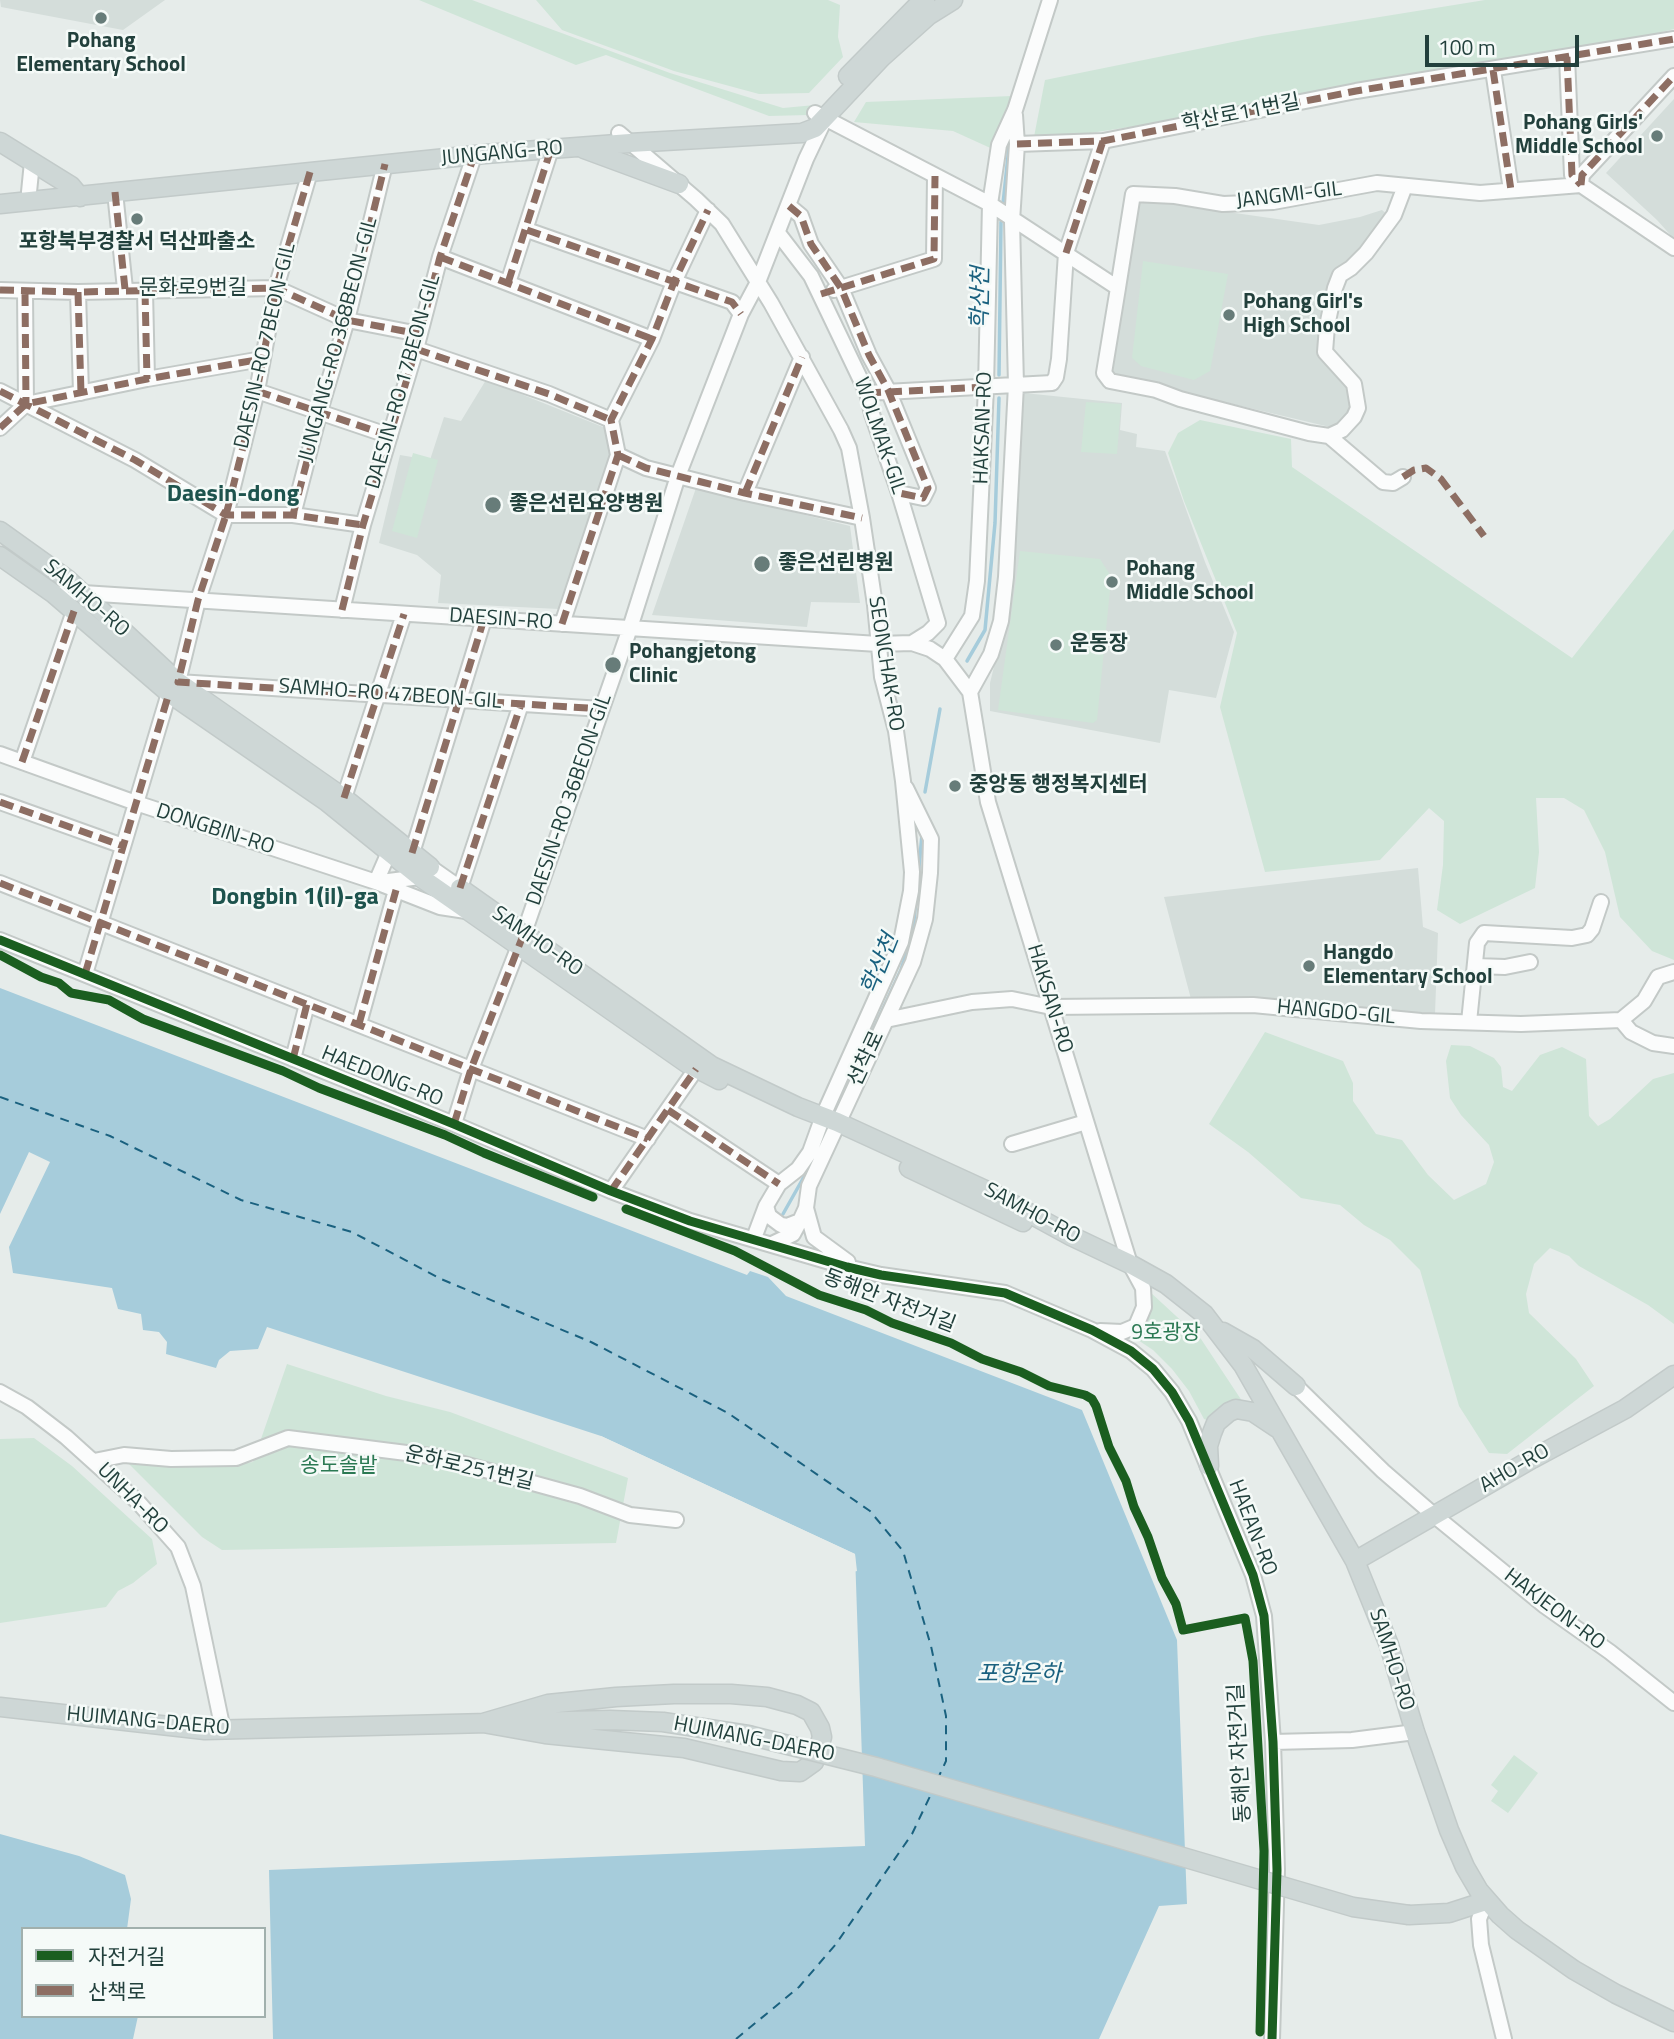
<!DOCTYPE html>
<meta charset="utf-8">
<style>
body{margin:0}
#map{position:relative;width:1674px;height:2039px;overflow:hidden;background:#e6ecea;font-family:"Titillium Web","Noto Sans KR",sans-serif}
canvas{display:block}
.legend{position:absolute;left:21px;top:1927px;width:245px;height:91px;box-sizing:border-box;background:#f5faf8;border:2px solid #a1b0ad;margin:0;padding:9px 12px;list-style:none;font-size:21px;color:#22403c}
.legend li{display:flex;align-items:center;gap:14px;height:35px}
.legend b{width:35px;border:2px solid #a1b0ad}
.scale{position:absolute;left:1425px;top:35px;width:154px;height:32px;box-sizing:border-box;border:4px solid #22403c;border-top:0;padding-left:9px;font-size:21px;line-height:24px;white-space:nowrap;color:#22403c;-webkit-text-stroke:5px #f5faf8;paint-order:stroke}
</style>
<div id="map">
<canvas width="1674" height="2039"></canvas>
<ul class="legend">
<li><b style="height:9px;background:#1b5e20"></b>자전거길</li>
<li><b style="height:9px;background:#8d6e63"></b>산책로</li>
</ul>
<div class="scale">100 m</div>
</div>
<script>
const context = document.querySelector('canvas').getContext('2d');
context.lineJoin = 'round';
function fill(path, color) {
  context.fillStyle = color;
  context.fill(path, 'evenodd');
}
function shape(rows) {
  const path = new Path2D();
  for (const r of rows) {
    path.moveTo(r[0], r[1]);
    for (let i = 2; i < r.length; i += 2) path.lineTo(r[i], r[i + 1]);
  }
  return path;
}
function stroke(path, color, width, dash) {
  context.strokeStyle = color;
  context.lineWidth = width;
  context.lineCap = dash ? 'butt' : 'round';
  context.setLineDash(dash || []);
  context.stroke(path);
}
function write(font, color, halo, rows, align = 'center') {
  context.font = font + ' "Titillium Web","Noto Sans KR",sans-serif';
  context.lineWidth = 5;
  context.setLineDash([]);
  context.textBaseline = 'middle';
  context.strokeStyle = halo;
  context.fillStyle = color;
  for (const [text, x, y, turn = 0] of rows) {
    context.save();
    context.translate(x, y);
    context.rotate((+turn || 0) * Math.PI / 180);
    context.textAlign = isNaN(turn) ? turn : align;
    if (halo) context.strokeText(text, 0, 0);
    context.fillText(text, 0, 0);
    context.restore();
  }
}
const built = shape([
 [0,0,165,0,123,30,1,7],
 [1674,99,1674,239,1657,220,1606,173],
 [1137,199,1319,225,1360,217,1382,210,1390,217,1345,272,1331,358,1353,388,1350,422,1334,428,1110,375],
 [486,380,608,429,615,444,612,466,559,609,438,603,441,575,417,555,379,543,400,455,430,460,444,417,461,421],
 [1024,393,1122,403,1120,430,1137,434,1136,447,1165,451,1205,562,1234,632,1216,698,1169,690,1160,743,990,711,990,683,1010,601],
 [696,488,850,526,860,603,811,602,807,627,652,615],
 [1418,868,1423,927,1438,933,1435,1014,1330,1010,1191,999,1164,897]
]);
const green = shape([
 [419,0,472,0,670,73,783,108,815,105,808,115,769,116,606,55,576,65],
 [536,0,828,0,840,5,838,37,843,57,809,93,759,94,674,71,562,30],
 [1485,0,1674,0,1674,29,1521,66,1033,142,1045,80,1262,36],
 [1012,96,1015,110,997,151,953,131,854,122,866,102],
 [1143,261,1228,274,1210,371,1194,380,1141,366,1132,358],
 [1086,402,1121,404,1117,454,1081,452],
 [1200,420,1291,439,1292,467,1572,658,1674,529,1674,960,1652,951,1620,917,1605,852,1584,810,1564,798,1536,798,1539,852,1535,888,1460,924,1437,910,1443,865,1444,821,1429,808,1380,860,1265,872,1220,707,1237,633,1184,501,1168,453,1178,433],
 [413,453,438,460,417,538,392,531],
 [1020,551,1100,559,1109,573,1111,580,1097,720,1093,723,998,710],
 [1265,1032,1343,1061,1353,1083,1353,1101,1376,1134,1402,1140,1428,1175,1454,1200,1486,1184,1494,1162,1489,1145,1461,1115,1450,1098,1446,1061,1451,1045,1470,1046,1494,1058,1501,1067,1503,1087,1512,1091,1540,1055,1562,1047,1586,1059,1589,1116,1598,1126,1610,1119,1653,1079,1674,1073,1674,1324,1648,1305,1579,1266,1569,1256,1550,1248,1534,1264,1526,1294,1529,1313,1576,1359,1594,1386,1507,1454,1489,1453,1459,1406,1420,1270,1390,1240,1364,1225,1340,1205,1301,1198,1248,1152,1209,1124],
 [1150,1292,1201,1339,1242,1401,1212,1422,1204,1419,1189,1391,1172,1369,1153,1350,1132,1336,1147,1319,1150,1306],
 [287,1364,386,1396,450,1412,628,1478,616,1543,222,1550,202,1537,124,1459,221,1466,253,1462],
 [34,1438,72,1466,152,1539,157,1564,133,1583,118,1591,106,1607,0,1623,0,1439],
 [1514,1755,1538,1773,1508,1813,1491,1801,1498,1791,1491,1785]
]);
const water = shape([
 [0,988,747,1275,750,1271,768,1277,786,1296,1082,1410,1177,1640,1187,1904,1159,1906,1099,2039,273,2039,269,1870,865,1846,855,1554,601,1436,267,1327,258,1349,230,1351,219,1360,216,1368,166,1354,167,1342,159,1332,143,1330,141,1314,118,1309,112,1288,13,1273,9,1247,50,1162,29,1152,0,1214],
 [0,1834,79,1856,125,1875,131,1899,127,1929,23,1929,23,2016,138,2016,133,2039,0,2039]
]);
const pier = shape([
 [601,1436,855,1554,857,1571,853,1572,852,1556,599,1439]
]);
const stream = shape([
 [1003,204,1010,137],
 [999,375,1001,222],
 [967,661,985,630,995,523,999,398],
 [925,792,940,709],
 [841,1100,901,970,913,931,922,835],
 [783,1214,814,1159]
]);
const ferry = shape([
 [0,1097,110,1136,241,1200,352,1232,441,1279,591,1342,728,1413,870,1511,903,1551,931,1646,946,1716,946,1761,939,1776],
 [736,2039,799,1987,836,1944,912,1834,933,1790]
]);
const minor = shape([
 [1567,57,1572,175,1581,185,1674,248],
 [1493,70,1511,190],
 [815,113,990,204,1118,288,1133,194,1175,196,1223,204,1273,202,1377,183,1480,193,1581,185],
 [619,133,696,199,722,224,771,303,841,430,849,448,862,518,875,605,882,677,896,731,903,781,912,872,911,891,901,942,823,1116,810,1152,798,1169,779,1184,766,1206,754,1238],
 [1017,144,1103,141,1356,91,1674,39],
 [310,172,276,288,257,391,226,515,198,600,178,682,602,709],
 [1581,185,1582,175,1674,76],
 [29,192,32,162],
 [115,192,125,289],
 [789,206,801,216,811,244,841,288,869,355,888,390,928,488,923,498,899,493],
 [527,230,732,302,741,314],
 [778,233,811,276,867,393,872,414,899,493,938,623,928,633,912,643],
 [440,257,652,339],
 [508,283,551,149],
 [1118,288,1104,373,1110,381,1156,390,1180,399,1309,433,1329,436,1342,430,1354,417,1358,408,1354,384,1325,352,1327,326,1335,288,1340,275,1351,268,1366,253,1394,215,1405,186],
 [0,290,78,292,276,288,347,320,419,334],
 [834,290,934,259,935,176],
 [145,291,147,379],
 [25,292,26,404],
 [78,292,81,393],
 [416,349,549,394,611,420],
 [0,391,135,460,226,515,293,515,363,525],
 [257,391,390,436],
 [867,393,1052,383,1056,377,1059,359,1066,253,1103,141],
 [0,428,26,404,147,379,262,359],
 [1329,436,1383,482,1393,483,1403,477],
 [618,455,646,468,745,493,862,518],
 [745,493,802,357],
 [293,515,320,411,347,320,385,164],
 [54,594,83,593,878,644,912,643,930,649,945,659,970,692,988,802,1130,1264,1143,1288,1144,1307,1136,1326,1122,1332,1100,1331],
 [342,610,363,525,416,349,440,257,474,156],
 [562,624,618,455,611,420,652,339,674,282,708,210],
 [945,659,972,616,977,581,986,387,990,204,999,145,1015,110,1050,0],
 [970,692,991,654,1001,621,1006,577,1016,385,1012,221,1017,144,1015,115],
 [0,754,136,803,376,882,440,907,466,911],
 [22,762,74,611],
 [344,798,404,614],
 [0,802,123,846],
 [412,853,484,619],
 [376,882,389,852],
 [381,882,420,877,430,867,460,888,521,704],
 [0,883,648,1139],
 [0,940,454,1124,611,1191,690,1221,847,1267,881,1275,1005,1293,1092,1330,1131,1351,1153,1369,1172,1392,1189,1421,1253,1575,1264,1616,1273,1742,1277,1870,1272,2039],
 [1475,966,1505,967,1530,962],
 [85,974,169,693],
 [886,1020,972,1002,1012,999,1051,1007,1253,1005,1421,1021,1521,1024,1621,1020,1644,1001,1658,977,1674,972],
 [1621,1020,1631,1032,1653,1043,1674,1046],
 [1469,1022,1477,943,1484,933,1572,938,1587,935,1592,929,1601,902],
 [359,1024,396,890],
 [293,1059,307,1004],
 [668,1110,779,1184],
 [454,1124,471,1069,524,933,630,628,678,476,741,314,758,282,806,159,825,119],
 [1012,1144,1086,1122],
 [611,1191,696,1069],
 [766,1206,769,1216,781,1225,787,1226,800,1221],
 [806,1208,814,1237,848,1262],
 [772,1244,793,1234,800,1221,806,1208,809,1186,913,962,925,919,930,873,931,839,906,788],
 [1296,1386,1383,1471,1435,1516,1545,1606,1610,1652,1674,1703],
 [0,1392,27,1407,66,1437,138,1502,178,1547,193,1586,223,1730],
 [94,1461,124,1455,171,1459,236,1458,288,1438,438,1457,580,1496,630,1515,676,1520],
 [1273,1742,1352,1740,1415,1732],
 [1486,1901,1479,1919,1481,1945,1504,2039]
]);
const major = shape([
 [848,76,917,6,925,0],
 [0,142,71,186,80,197],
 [584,149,679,184],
 [0,204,485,154,630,143,802,133,815,128,881,58,929,15,953,0],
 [0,531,67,579,178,682,344,798,430,867],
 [0,556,54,594,169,693,326,801,420,877,688,1064,719,1080],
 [460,888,712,1066,798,1107,837,1122,994,1194,1071,1236,1130,1264,1166,1284,1204,1314,1243,1365,1355,1561,1389,1645,1415,1732,1449,1830,1465,1867,1479,1891,1500,1915,1517,1930,1574,1970,1616,1994,1674,2022],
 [909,1168,1023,1222],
 [1223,1332,1253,1349,1296,1386],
 [1209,1466,1208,1446,1212,1433,1216,1423,1229,1412,1236,1409,1253,1412,1277,1428],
 [1355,1561,1532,1459,1625,1409,1674,1375],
 [674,1694,731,1694,767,1697,797,1705,811,1712,820,1728,822,1737,814,1762,800,1772,781,1771,684,1748,545,1734,483,1723,548,1704,616,1697,674,1694],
 [0,1707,205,1730,610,1720,663,1722,748,1735],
 [1409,1915,1449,1913,1486,1901]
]);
const majorBridge = shape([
 [748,1735,876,1767,1353,1907,1409,1915]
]);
const quiet = shape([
 [1567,57,1572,175,1581,185],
 [1493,70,1511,190],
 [1017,144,1103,141,1356,91,1674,39],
 [310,172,276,288,257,391,226,515,198,600,178,682,602,709],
 [1581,185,1582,175,1674,76],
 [115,192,125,289],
 [789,206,801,216,811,244,841,288,869,355,888,390,928,488,923,498,899,493],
 [527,230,732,302,741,314],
 [1066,253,1103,141],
 [440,257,652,339],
 [508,283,551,149],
 [0,290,78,292,276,288,347,320,419,334],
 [145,291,147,379],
 [25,292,26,404],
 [78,292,81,393],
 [821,294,934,259,935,176],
 [416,349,549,394,611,420],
 [0,391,135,460,226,515,293,515,363,525],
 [257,391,390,436],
 [867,393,986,387],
 [0,428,26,404,147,379,262,359],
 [618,455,646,468,745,493,862,518],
 [1403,477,1414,470,1426,468,1441,479,1484,536],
 [745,493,802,357],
 [293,515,320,411,347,320,385,164],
 [342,610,363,525,416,349,440,257,474,156],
 [562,624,618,455,611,420,652,339,674,282,708,210],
 [22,762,74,611],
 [344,798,404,614],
 [0,802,123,846],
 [412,853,484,619],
 [0,883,648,1139],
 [460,888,521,704],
 [85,974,169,693],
 [359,1024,396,890],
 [293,1059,307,1004],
 [668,1110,779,1184],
 [454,1124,471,1069,524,933],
 [611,1191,696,1069]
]);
const cycleway = shape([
 [0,940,454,1124,611,1191,690,1221,847,1267,881,1275,1005,1293,1092,1330,1131,1351,1153,1369,1172,1392,1189,1421,1253,1575,1264,1616,1273,1742,1277,1870,1272,2039],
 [0,955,41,977,59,983,71,993,109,1000,143,1019,283,1071,319,1088,445,1135,484,1153,593,1197],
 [626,1209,735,1251,819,1295,866,1310,892,1323,951,1343,982,1359,1021,1372,1049,1386,1085,1395,1092,1399,1096,1406,1109,1447,1126,1481,1134,1507,1148,1537,1162,1578,1176,1604,1183,1630,1245,1618,1253,1661,1264,1851,1260,2032]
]);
const markers = [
 [101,18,7,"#677c79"],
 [1657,136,7,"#677c79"],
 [137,219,7,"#677c79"],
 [1229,315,7,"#677c79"],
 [493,505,9,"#677c79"],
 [762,564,9,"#677c79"],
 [1112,582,7,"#677c79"],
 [1056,645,7,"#677c79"],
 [613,665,9,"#677c79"],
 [955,786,7,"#677c79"],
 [1309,966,7,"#677c79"]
];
const poiNames = [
 ["Pohang",101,42,"center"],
 ["Elementary School",101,66,"center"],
 ["Pohang Girls'",1643,124,"right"],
 ["Middle School",1643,148,"right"],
 ["포항북부경찰서 덕산파출소",137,243,"center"],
 ["Pohang Girl's",1243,303],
 ["High School",1243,327],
 ["좋은선린요양병원",509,505],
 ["좋은선린병원",778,564],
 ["Pohang",1126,570],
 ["Middle School",1126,594],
 ["운동장",1070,645],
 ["Pohangjetong",629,653],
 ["Clinic",629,677],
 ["중앙동 행정복지센터",969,786],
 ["Hangdo",1323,954],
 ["Elementary School",1323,978]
];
const streetNames = [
 ["학산로11번길",1241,114,-11],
 ["JUNGANG-RO",502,154,-5],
 ["JANGMI-GIL",1289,196,-7],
 ["문화로9번길",193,289],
 ["JUNGANG-RO 368BEON-GIL",339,340,-75],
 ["DAESIN-RO 7BEON-GIL",266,346,-77],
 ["DAESIN-RO 17BEON-GIL",404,382,-74],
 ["HAKSAN-RO",984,428,-88],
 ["WOLMAK-GIL",879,436,71],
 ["SAMHO-RO",86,599,41],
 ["DAESIN-RO",501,620,4],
 ["SEONCHAK-RO",885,664,81],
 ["SAMHO-RO 47BEON-GIL",390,695,4],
 ["DAESIN-RO 36BEON-GIL",570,800,-71],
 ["DONGBIN-RO",215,830,18],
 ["SAMHO-RO",537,942,35],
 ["HAKSAN-RO",1049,999,73],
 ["HANGDO-GIL",1336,1013,5],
 ["선착로",867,1059,-65],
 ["HAEDONG-RO",382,1077,22],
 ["SAMHO-RO",1032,1214,28],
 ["동해안 자전거길",889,1302,21],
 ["운하로251번길",469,1469,13],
 ["AHO-RO",1515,1469,-30],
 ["UNHA-RO",132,1499,45],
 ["HAEAN-RO",1252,1528,69],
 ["HAKJEON-RO",1554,1610,37],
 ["SAMHO-RO",1391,1660,72],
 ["HUIMANG-DAERO",148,1722,5],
 ["HUIMANG-DAERO",754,1740,11],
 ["동해안 자전거길",1241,1753,-93]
];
const parkNames = [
 ["9호광장",1166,1334],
 ["송도솔밭",339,1467]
];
const waterNames = [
 ["학산천",982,298,-89],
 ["학산천",881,965,-68],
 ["포항운하",1019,1675]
];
const quarterNames = [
 ["Daesin-dong",233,495],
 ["Dongbin 1(il)-ga",295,898]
];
fill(built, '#d4ddda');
fill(green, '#cfe5d8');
fill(water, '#a6ccdb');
fill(pier, '#e6ecea');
stroke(stream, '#a6ccdb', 3.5);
stroke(ferry, '#1a617f', 2, [9, 7]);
stroke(minor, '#c3c9c7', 18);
stroke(major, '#c2cac9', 21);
stroke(minor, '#fbfcfc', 14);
stroke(major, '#ced7d6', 18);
stroke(majorBridge, '#c2cac9', 21, []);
stroke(majorBridge, '#ced7d6', 18);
stroke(quiet, '#8d6e63', 7, [14, 7]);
stroke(cycleway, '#1b5e20', 9);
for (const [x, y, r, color] of markers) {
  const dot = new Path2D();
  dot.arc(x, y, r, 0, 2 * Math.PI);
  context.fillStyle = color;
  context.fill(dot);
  stroke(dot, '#f5faf8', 2.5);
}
write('bold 21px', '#22403c', '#f5faf8', poiNames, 'left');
write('21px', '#22403c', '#f5faf8', streetNames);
write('21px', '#2b7953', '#f5faf8', parkNames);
write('italic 23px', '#1a617f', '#f5faf8', waterNames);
write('bold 24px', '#1d534d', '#f5faf8', quarterNames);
</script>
